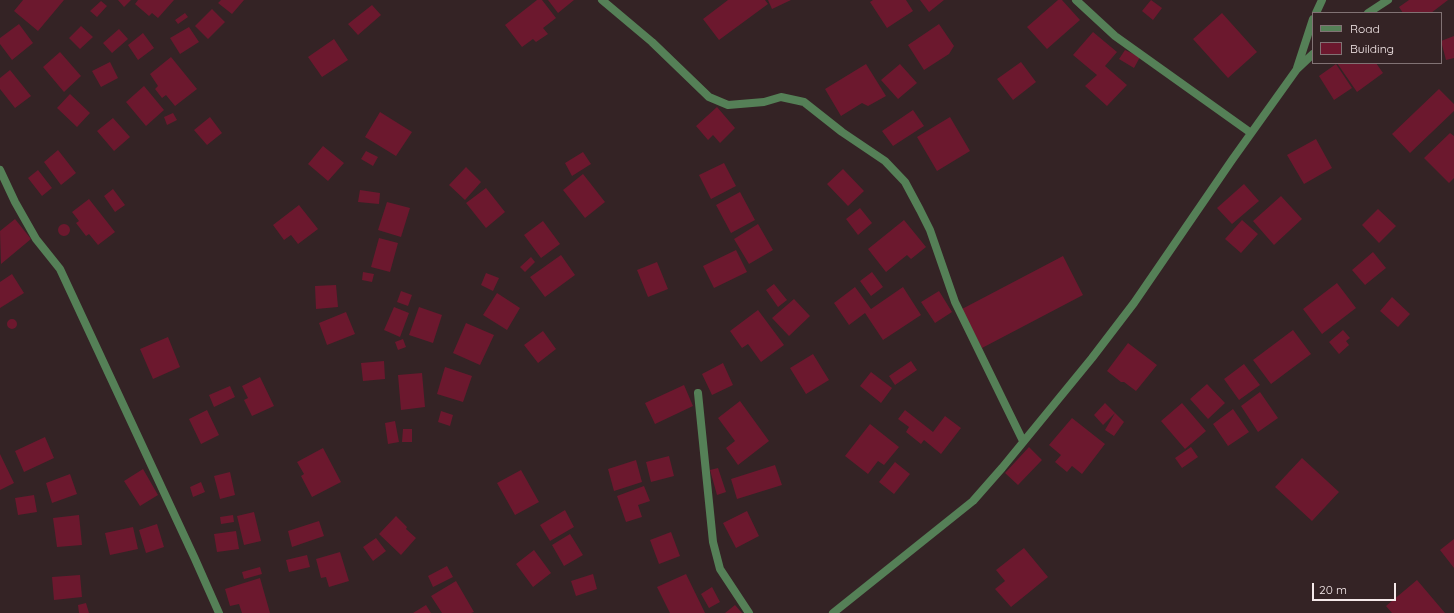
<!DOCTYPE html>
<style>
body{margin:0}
#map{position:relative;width:1454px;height:613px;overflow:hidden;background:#342325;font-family:Quicksand,sans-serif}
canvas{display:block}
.legend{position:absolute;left:1312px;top:12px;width:130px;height:52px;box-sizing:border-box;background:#342325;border:1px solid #817274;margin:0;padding:5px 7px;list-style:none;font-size:12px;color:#f5e9ea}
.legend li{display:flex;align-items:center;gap:8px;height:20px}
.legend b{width:20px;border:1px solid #817274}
.scale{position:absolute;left:1312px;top:583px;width:84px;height:18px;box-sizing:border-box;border:2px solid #f5e9ea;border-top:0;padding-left:5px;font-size:12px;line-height:14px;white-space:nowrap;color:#f5e9ea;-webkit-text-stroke:3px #342325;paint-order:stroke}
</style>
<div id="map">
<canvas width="1454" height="613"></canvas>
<ul class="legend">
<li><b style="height:5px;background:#558057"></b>Road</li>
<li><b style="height:11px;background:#6c182e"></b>Building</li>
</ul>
<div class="scale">20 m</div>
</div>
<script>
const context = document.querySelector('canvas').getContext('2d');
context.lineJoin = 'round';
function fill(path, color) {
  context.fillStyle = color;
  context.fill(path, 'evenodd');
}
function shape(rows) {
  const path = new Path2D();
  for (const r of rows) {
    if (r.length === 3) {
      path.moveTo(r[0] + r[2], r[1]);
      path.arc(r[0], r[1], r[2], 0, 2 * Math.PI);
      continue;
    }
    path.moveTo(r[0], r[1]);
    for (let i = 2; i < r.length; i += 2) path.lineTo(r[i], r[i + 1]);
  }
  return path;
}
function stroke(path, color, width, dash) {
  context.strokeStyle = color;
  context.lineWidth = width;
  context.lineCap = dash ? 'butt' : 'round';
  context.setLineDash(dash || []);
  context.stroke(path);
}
const building = shape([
 [23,0,64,0,38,31,14,11],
 [118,0,131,0,124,7],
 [138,0,174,0,158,18,152,13,149,16,135,4],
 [221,0,244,0,232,14,218,3],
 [537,0,542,0,556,18,543,28,548,34,536,42,533,39,522,47,505,25],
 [548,0,574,0,558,13],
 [728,0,765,0,768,4,719,40,703,19],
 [768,0,791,0,772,9],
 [873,0,906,0,913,11,887,28,870,2],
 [920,0,944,0,929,12],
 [1058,0,1062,0,1080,20,1047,49,1027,27],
 [1151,0,1162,8,1153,20,1142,11],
 [1409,0,1448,0,1431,13,1403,13,1399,7],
 [101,1,107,6,97,17,90,11],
 [372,5,381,15,358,35,348,24],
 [212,9,225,22,208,39,195,26],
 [185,13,188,17,178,24,175,20],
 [1222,13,1257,52,1228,78,1193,39],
 [19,24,33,43,12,60,0,44,0,38],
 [939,24,954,46,949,54,924,70,908,45],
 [81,26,93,37,80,49,69,38],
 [189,27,199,42,180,54,170,38],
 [119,29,128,39,112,53,103,43],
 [1093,32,1117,52,1105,66,1127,85,1107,106,1085,86,1097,75,1073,55],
 [143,33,154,48,138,60,128,45],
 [1454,36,1454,58,1446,60,1441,41],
 [334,39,348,60,322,77,308,57],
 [1125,50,1140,57,1134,68,1119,59],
 [60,52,81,76,64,92,43,67],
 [171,57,197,89,175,106,166,95,162,98,155,89,158,86,150,74],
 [110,62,118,78,101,87,92,71],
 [1021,62,1036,82,1013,100,997,79],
 [1337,63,1376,63,1383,73,1357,92],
 [866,64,886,96,868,106,862,103,841,116,825,89],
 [900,64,917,83,898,99,881,80],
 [1336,64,1352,88,1334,100,1319,76],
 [10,70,31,96,15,108,0,89,0,78],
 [144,86,164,110,146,126,126,102],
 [1439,89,1454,104,1454,111,1410,153,1392,134],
 [70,94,90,113,77,127,57,108],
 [717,107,735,128,720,143,713,135,708,140,696,126],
 [913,110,924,126,893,146,882,131],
 [380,112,412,132,396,156,365,137],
 [173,113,177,120,167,125,164,117],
 [210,117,222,133,207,145,194,130],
 [950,117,970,151,937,171,917,137],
 [113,118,130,137,114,151,97,131],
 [1450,133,1454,136,1454,178,1449,183,1424,158],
 [1316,139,1332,168,1304,184,1287,155],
 [323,146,344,163,328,181,308,164],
 [58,150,76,173,61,185,44,162],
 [366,151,378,157,373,166,361,159],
 [583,152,591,164,572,176,565,163],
 [724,163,736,186,711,199,699,175],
 [466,167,481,182,465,200,449,185],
 [843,169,864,191,848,206,827,184],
 [38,170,52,188,42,196,28,178],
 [583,174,605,202,585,218,563,190],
 [1244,184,1259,201,1232,224,1217,208],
 [486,188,505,212,486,228,466,203],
 [113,189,125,205,115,212,104,196],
 [360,190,380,193,379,204,358,202],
 [740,192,755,220,731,233,716,205],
 [1281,196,1302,219,1274,245,1253,221],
 [89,199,115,232,98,245,89,234,86,236,76,223,79,221,72,212],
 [387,202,410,208,401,237,378,230],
 [299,205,318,229,298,244,291,235,284,240,273,225],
 [860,208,872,223,858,235,846,219],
 [1378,209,1396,226,1379,243,1362,225],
 [15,219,31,239,1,264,0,231],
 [904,220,926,247,911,259,907,255,886,272,868,249],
 [1242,220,1258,234,1241,253,1225,239],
 [543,221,560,244,541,258,524,235],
 [758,224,773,250,749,264,734,239],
 [64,230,6],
 [379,238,398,243,390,272,371,267],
 [736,250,747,272,714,288,703,266],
 [1373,252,1386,268,1365,285,1352,270],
 [561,255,575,275,545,297,530,277],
 [1063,256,1083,295,982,348,962,309],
 [531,257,535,262,525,272,520,267],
 [657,262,668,289,648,297,637,270],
 [363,272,374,274,372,282,362,280],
 [872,272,883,287,871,296,860,281],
 [486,273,499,278,493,291,481,285],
 [12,274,24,293,0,308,0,282],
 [1337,283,1356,308,1322,334,1303,309],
 [774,284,787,300,778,307,766,290],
 [336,285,338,307,316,309,315,286],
 [855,287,871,309,903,287,921,315,883,340,865,313,849,325,834,303],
 [401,291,412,295,408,306,397,302],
 [939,291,952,312,935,323,921,302],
 [497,293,520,308,507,330,483,315],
 [1392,297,1410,314,1398,327,1380,311],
 [794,299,810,316,789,336,772,318],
 [394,307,409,313,400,337,384,330],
 [419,307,442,315,433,343,409,335],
 [758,310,784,345,761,362,748,344,742,348,730,331],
 [346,312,355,334,327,345,319,323],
 [12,324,5],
 [466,323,494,335,480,365,453,353],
 [1293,330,1311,354,1271,384,1253,360],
 [1343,330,1350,338,1346,341,1349,345,1339,354,1329,342],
 [543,331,556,349,538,363,524,345],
 [168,337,180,367,153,379,140,349],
 [403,339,406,347,398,350,395,342],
 [1128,343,1157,365,1136,391,1124,382,1121,382,1107,371],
 [813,354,829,380,806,394,790,368],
 [384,361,385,379,363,381,361,363],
 [911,361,917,370,895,385,889,376],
 [723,363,733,385,712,395,702,374],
 [1244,364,1260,385,1239,400,1224,379],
 [445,367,472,376,463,402,437,394],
 [871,372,892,388,881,403,860,386],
 [422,373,425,407,401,410,398,375],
 [260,377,274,406,252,416,244,400,248,398,242,386],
 [1207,384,1225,403,1208,419,1190,399],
 [684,385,693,406,655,424,645,403],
 [230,386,235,397,214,407,209,395],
 [1260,392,1278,418,1258,432,1241,406],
 [740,401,769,441,738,465,726,448,735,441,718,418],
 [1105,403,1124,422,1114,436,1105,430,1115,413,1103,425,1094,415],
 [1182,403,1206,431,1185,449,1161,421],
 [1233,409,1249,432,1228,446,1213,424],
 [207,410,219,435,201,444,189,419],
 [905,410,933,432,945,416,961,428,941,454,924,440,921,444,906,432,909,427,898,419],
 [441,411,453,415,450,426,438,422],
 [1072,418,1105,444,1082,474,1072,466,1067,472,1055,462,1061,455,1049,445],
 [395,421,399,442,388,444,385,423],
 [870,424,899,447,884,465,878,461,868,474,845,456],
 [403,429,412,429,412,442,402,442],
 [45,437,54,458,24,472,15,451],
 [1029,447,1042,460,1018,485,1005,473],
 [1191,447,1198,457,1182,468,1175,458],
 [323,448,341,482,312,497,301,476,304,474,297,462],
 [0,454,14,483,0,490],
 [669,456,674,476,651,482,646,462],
 [1302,458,1339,492,1312,521,1275,487],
 [636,460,642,482,614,491,608,469],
 [895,462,910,474,894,494,879,482],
 [775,465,782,485,737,499,731,479],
 [718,468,726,492,717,495,710,470],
 [143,469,158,495,140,506,124,481],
 [521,470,539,502,515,515,497,483],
 [230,472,235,495,220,499,214,476],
 [70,474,77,494,52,503,46,483],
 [201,482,205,492,193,497,190,487],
 [644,486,650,501,638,505,642,517,626,522,617,496],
 [34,495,37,512,18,515,15,498],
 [565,510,574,527,550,541,540,525],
 [747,511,759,536,736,548,723,523],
 [254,512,261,541,244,545,237,516],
 [79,515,82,545,57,547,53,518],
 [233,515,234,522,221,524,220,517],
 [396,516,407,527,406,529,416,538,401,555,379,534],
 [319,521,324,536,292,547,288,531],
 [157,524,164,547,146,553,139,530],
 [133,527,138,549,110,555,105,533],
 [236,531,239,549,217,552,214,534],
 [671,532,680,556,659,564,650,540],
 [570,534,583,555,564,566,552,545],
 [376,538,386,551,373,561,363,547],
 [1454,539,1454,568,1440,550],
 [1024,548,1048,577,1011,607,995,589,1005,581,996,570],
 [534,550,551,573,533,587,516,564],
 [340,552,349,581,329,587,326,577,321,578,316,559],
 [307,555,310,567,289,572,286,560],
 [447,566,453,577,433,587,428,576],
 [260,567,262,574,244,579,242,572],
 [593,574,597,589,576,596,571,581],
 [686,574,705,613,670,613,657,587],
 [80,575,82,597,54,600,52,577],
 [260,578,270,613,242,613,239,604,230,606,225,589],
 [1417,580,1445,613,1392,613,1386,606],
 [456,581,474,612,471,613,442,613,431,596],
 [712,587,720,602,709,608,701,594],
 [86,603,89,613,79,613,78,605],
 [426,605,431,613,413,613],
 [735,605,742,613,725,613]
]);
const street = shape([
 [602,0,652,42,709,97,728,105,764,102,781,97,804,102,842,132,885,161,905,182,920,210,930,230,955,302,1023,441],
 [1076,0,1115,36,1251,133],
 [1316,13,1322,0],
 [1368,13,1388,0],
 [1297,68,1313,19],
 [0,170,15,202,36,239,60,269,195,559,219,613],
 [698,393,713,542,720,569,749,613],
 [833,613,973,501,1002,468,1092,358,1134,303,1232,160,1297,69,1313,54]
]);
fill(building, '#6c182e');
stroke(street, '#558057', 8);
</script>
